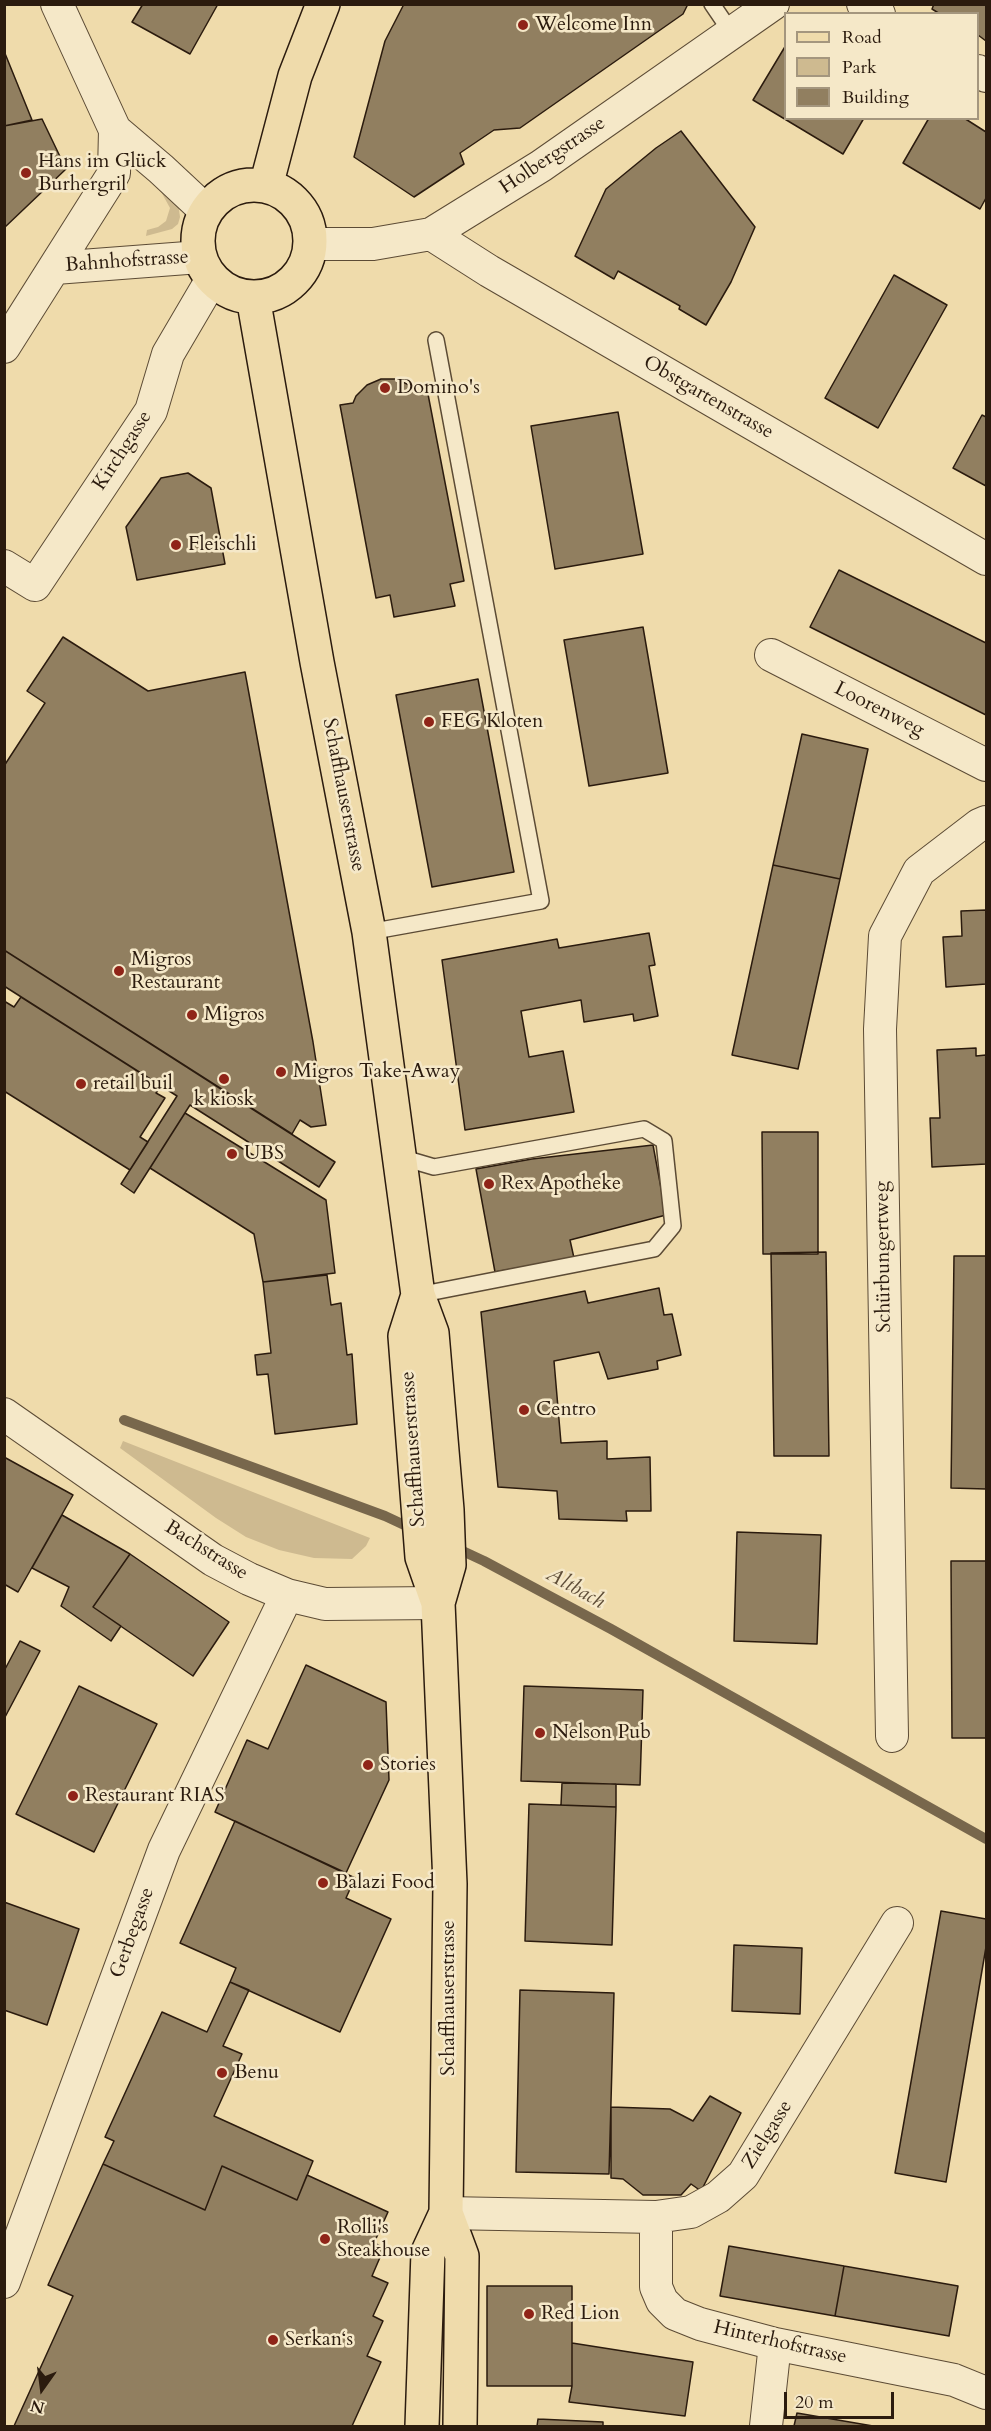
<!DOCTYPE html>
<html>
<head>
<meta charset="utf-8">
<style>
  body { margin:0 }
  #map { position:relative; width:991px; height:2431px; overflow:hidden; background:#efdbab; font-family:Cardo,serif }
  canvas { display:block }
  .frame { position:absolute; inset:0; border:6px solid #2b1b0e; pointer-events:none }
  .legend { position:absolute; left:784px; top:12px; width:195px; height:108px; box-sizing:border-box; background:#f5e8c8; border:2px solid #a4967e; margin:0; padding:8px 10px; list-style:none; font-size:18px; color:#2b1b0e }
  .legend li { display:flex; align-items:center; gap:12px; height:30px }
  .legend b { width:30px; border:2px solid #a4967e }
  .north { position:absolute; left:12px; top:2359px; width:60px; height:60px; -webkit-text-stroke:4px #f5e8c8; paint-order:stroke; rotate:194deg; font-size:16px; font-weight:700; line-height:24px; text-align:center; color:#2b1b0e }
  .north::after { content:''; display:block; margin:auto; width:21px; height:27px; background:#2b1b0e; clip-path:polygon(50% 0,100% 100%,50% 72%,0 100%) }
  .scale { position:absolute; left:784px; top:2392px; width:110px; height:27px; box-sizing:border-box; border:3px solid #2b1b0e; border-top:0; padding-left:8px; font-size:18px; line-height:21px; white-space:nowrap; color:#2b1b0e; -webkit-text-stroke:4px #f5e8c8; paint-order:stroke }
</style>
</head>
<body>
<div id="map">
<canvas width="991" height="2431"></canvas>
<div class="frame"></div>
<ul class="legend">
<li><b style="height:8px;background:#efdbab"></b>Road</li>
<li><b style="height:16px;background:#ceba90"></b>Park</li>
<li><b style="height:16px;background:#917f60"></b>Building</li>
</ul>
<div class="north">N</div>
<div class="scale">20 m</div>
</div>
<script>
const g = document.querySelector('canvas').getContext('2d');
g.lineJoin = 'round';
function fillPath(path, color) { g.fillStyle = color; g.fill(path, 'evenodd'); }
const shape = rows => new Path2D(rows.map(r => 'M' + r).join(''));
function stroke(path, color, width, dash) { g.strokeStyle = color; g.lineWidth = width; g.lineCap = dash ? 'butt' : 'round'; g.setLineDash(dash || []); g.stroke(path); }
function write(font, color, halo, rows, align = 'center') {
  g.font = font + ' Cardo,serif'; g.lineWidth = 5; g.setLineDash([]); g.textBaseline = 'middle'; g.strokeStyle = halo; g.fillStyle = color; for (const [text, x, y, turn = 0] of rows) {
    g.save(); g.translate(x, y); g.rotate((+turn || 0) * Math.PI / 180); g.textAlign = isNaN(turn) ? turn : align; if (halo) g.strokeText(text, 0, 0); g.fillText(text, 0, 0); g.restore();
  }
}
fillPath(shape([
  [159,188,178,203,180,217,178,224,172,229,146,236,147,230,158,227,166,221,170,208],
  [123,1441,370,1538,366,1546,352,1559,314,1558,279,1550,246,1537,216,1518,120,1448]
]), '#ceba90');
stroke(shape([
  [124,1420,385,1516,415,1530],
  [454,1547,484,1561,611,1629,986,1839]
]), '#78674c', 10);
const building = shape([
  [143,4,218,4,190,54,132,22,143,4],
  [404,4,688,4,683,14,520,128,494,130,460,153,464,164,414,197,354,157,385,41,404,4],
  [934,4,986,4,986,41,978,35,978,14,940,14,932,9,934,4],
  [786,45,786,118,864,118,843,154,753,100,786,45],
  [4,51,32,120,4,126,4,51],
  [929,118,964,118,986,132,986,198,980,209,903,163,929,118],
  [42,119,66,169,4,228,4,126,42,119],
  [681,131,755,227,731,282,706,325,679,309,680,306,618,271,614,279,575,256,606,189,656,148,681,131],
  [894,275,947,305,878,428,825,398,894,275],
  [381,379,397,379,411,386,417,391,427,389,464,581,450,584,455,606,394,617,390,595,376,598,340,405,353,403,356,396,367,385,381,379],
  [618,412,643,554,555,569,531,426,618,412],
  [982,415,986,417,986,486,953,468,982,415],
  [188,473,211,488,225,564,137,580,126,527,161,478,188,473],
  [839,570,986,643,986,715,810,627,839,570],
  [643,627,668,773,589,786,564,640,643,627],
  [63,637,148,691,245,672,313,1042,326,1125,311,1127,300,1120,292,1134,4,950,4,766,45,703,27,691,63,637],
  [478,679,514,872,432,887,396,695,478,679],
  [802,734,868,749,840,879,773,865,802,734],
  [773,865,840,879,798,1069,732,1055,773,865],
  [986,910,986,984,946,987,943,937,962,936,961,911,986,910],
  [649,933,655,965,649,966,658,1016,634,1021,633,1014,584,1022,581,1000,521,1011,529,1057,563,1051,574,1112,465,1130,442,960,557,939,559,948,649,933],
  [4,950,335,1162,319,1187,190,1105,134,1193,121,1184,177,1096,4,986,4,950],
  [21,997,161,1086,156,1093,165,1098,140,1137,148,1142,130,1170,4,1091,4,1001,14,1007,21,997],
  [976,1048,976,1056,986,1055,986,1164,932,1167,930,1118,940,1118,937,1050,976,1048],
  [185,1113,326,1200,335,1273,263,1282,254,1234,150,1168,185,1113],
  [762,1132,818,1132,818,1254,763,1254,762,1132],
  [653,1145,666,1215,570,1240,574,1258,495,1272,476,1169,532,1159,653,1145],
  [826,1252,829,1456,774,1456,771,1253,826,1252],
  [954,1256,986,1256,986,1489,951,1488,954,1256],
  [327,1275,331,1305,341,1303,347,1355,352,1354,357,1424,275,1434,268,1374,257,1375,255,1355,271,1353,263,1282,327,1275],
  [659,1288,664,1315,672,1314,681,1355,657,1361,658,1369,608,1379,599,1352,554,1361,561,1443,607,1441,607,1459,650,1457,651,1511,626,1511,627,1521,559,1519,557,1491,498,1487,481,1312,585,1291,588,1303,659,1288],
  [4,1457,73,1495,18,1592,4,1584,4,1457],
  [62,1515,130,1554,93,1607,121,1626,111,1641,61,1606,69,1587,32,1568,62,1515],
  [737,1532,821,1535,817,1644,734,1641,737,1532],
  [130,1554,229,1622,193,1676,93,1607,130,1554],
  [951,1561,986,1561,986,1738,952,1738,951,1561],
  [20,1641,40,1651,4,1719,4,1671,20,1641],
  [306,1665,386,1702,389,1780,346,1873,215,1812,247,1740,268,1749,306,1665],
  [79,1686,157,1724,94,1852,16,1814,79,1686],
  [524,1686,643,1690,640,1785,521,1781,524,1686],
  [562,1783,616,1784,616,1807,561,1805,562,1783],
  [529,1804,616,1807,612,1945,525,1941,529,1804],
  [235,1821,355,1878,346,1898,391,1919,340,2032,230,1982,236,1968,180,1943,235,1821],
  [4,1902,79,1929,47,2025,4,2010,4,1902],
  [941,1911,986,1919,986,1947,946,2182,895,2173,941,1911],
  [734,1945,802,1948,800,2014,732,2011,734,1945],
  [230,1982,249,1990,223,2046,242,2054,214,2116,313,2161,297,2200,222,2166,205,2210,103,2164,114,2141,105,2137,162,2012,207,2032,230,1982],
  [520,1990,614,1993,609,2174,516,2172,520,1990],
  [710,2096,741,2113,701,2191,691,2184,681,2195,643,2195,623,2179,611,2178,611,2107,670,2109,693,2121,710,2096],
  [103,2164,205,2210,222,2166,297,2200,307,2175,388,2212,374,2243,384,2248,372,2276,388,2283,373,2316,383,2321,367,2356,381,2362,352,2426,14,2426,73,2296,48,2285,103,2164],
  [729,2246,844,2266,835,2316,720,2296,729,2246],
  [844,2266,958,2286,949,2336,835,2316,844,2266],
  [487,2286,572,2286,572,2386,487,2386,487,2286],
  [572,2343,693,2362,685,2416,569,2402,572,2386,572,2343],
  [797,2413,873,2426,794,2426,797,2413],
  [538,2419,603,2422,603,2426,537,2426,538,2419]
]);
fillPath(building, '#917f60');
stroke(building, '#2b1b0e', 1.5);
const service = shape([
  [712,4,731,32],
  [369,932,541,901,436,340],
  [400,1157,434,1167,644,1129,664,1141,673,1226,654,1249,418,1295]
]);
const minor = shape([
  [863,4,879,14],
  [978,71,986,76],
  [115,130,161,169,206,211],
  [431,234,489,271,986,559],
  [310,244,373,244,431,234,541,166,773,4],
  [55,268,200,257],
  [4,347,114,173,115,130,57,4],
  [4,566,35,585,151,411,168,354,212,279],
  [771,655,986,765],
  [4,1414,213,1560,249,1579,287,1595,325,1604,438,1603],
  [892,1736,880,1029,885,936,919,871,979,825,986,822],
  [446,2213,656,2217,691,2212,718,2197,743,2175,897,1923],
  [656,2217,656,2287,662,2301,675,2314,700,2324,775,2344,954,2380,986,2393],
  [4,2282,164,1850,287,1595],
  [766,2426,775,2344]
]);
const primary = shape([
  '198 241a56 56 0 1 1 112 0a56 56 0 1 1-112 0Z',
  [266,186,295,76,323,4],
  [253,297,317,662,369,932,418,1295,432,1333,447,1510,449,1565,438,1603],
  [418,1295,405,1336,422,1557,438,1603,450,1884,446,2213,462,2256,460,2426],
  [422,2426,428,2252,446,2213]
]);
stroke(service, '#5c4b35', 18);
stroke(minor, '#5c4b35', 34);
stroke(primary, '#2b1b0e', 36);
stroke(service, '#f5e8c8', 15);
stroke(minor, '#f5e8c8', 32);
stroke(primary, '#efdbab', 33);
for (const [x, y, r, color] of [
  [523,25,6,"#8f2418"],
  [26,173,6,"#8f2418"],
  [385,388,6,"#8f2418"],
  [176,545,6,"#8f2418"],
  [429,722,6,"#8f2418"],
  [119,971,6,"#8f2418"],
  [192,1015,6,"#8f2418"],
  [281,1072,6,"#8f2418"],
  [224,1079,6,"#8f2418"],
  [81,1084,6,"#8f2418"],
  [232,1154,6,"#8f2418"],
  [489,1184,6,"#8f2418"],
  [524,1410,6,"#8f2418"],
  [540,1733,6,"#8f2418"],
  [368,1765,6,"#8f2418"],
  [73,1796,6,"#8f2418"],
  [323,1883,6,"#8f2418"],
  [222,2073,6,"#8f2418"],
  [325,2239,6,"#8f2418"],
  [529,2314,6,"#8f2418"],
  [273,2340,6,"#8f2418"]
]) { const dot = new Path2D(); dot.arc(x, y, r, 0, 2 * Math.PI); g.fillStyle = color; g.fill(dot); stroke(dot, '#f5e8c8', 2); }
write('20px', '#2b1b0e', '#f5e8c8', [
  ["Welcome Inn",535,25],
  ["Hans im Glück",38,162],
  ["Burhergril",38,185],
  ["Domino's",397,388],
  ["Fleischli",188,545],
  ["FEG Kloten",441,722],
  ["Migros",131,960],
  ["Restaurant",131,983],
  ["Migros",204,1015],
  ["Migros Take-Away",293,1072],
  ["retail buil",93,1084],
  ["k kiosk",224,1100,"center"],
  ["UBS",244,1154],
  ["Rex Apotheke",501,1184],
  ["Centro",536,1410],
  ["Nelson Pub",552,1733],
  ["Stories",380,1765],
  ["Restaurant RIAS",85,1796],
  ["Balazi Food",335,1883],
  ["Benu",234,2073],
  ["Rolli's",337,2228],
  ["Steakhouse",337,2251],
  ["Red Lion",541,2314],
  ["Serkan‘s",285,2340]
], 'left');
write('20px', '#2b1b0e', '#f5e8c8', [
  ["Holbergstrasse",553,156,-34],
  ["Bahnhofstrasse",127,262,-4],
  ["Obstgartenstrasse",708,398,30],
  ["Kirchgasse",123,451,-57],
  ["Loorenweg",879,710,27],
  ["Schaffhauserstrasse",343,795,79],
  ["Schürbungertweg",884,1257,-91],
  ["Schaffhauserstrasse",414,1449,-94],
  ["Bachstrasse",206,1551,32],
  ["Gerbegasse",133,1933,-70],
  ["Schaffhauserstrasse",449,1998,-90],
  ["Zielgasse",768,2135,-58],
  ["Hinterhofstrasse",780,2343,13]
]);
write('italic 21px', '#5f4e38', '#f5e8c8', [
  ["Altbach",575,1589,29]
]);
</script>
</body>
</html>
